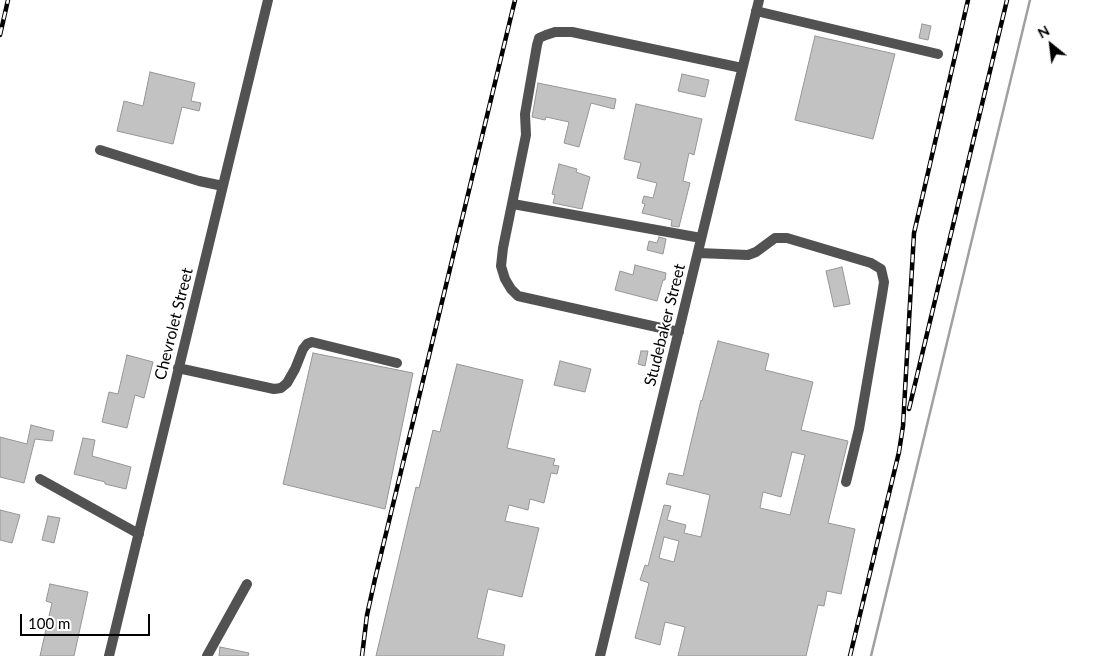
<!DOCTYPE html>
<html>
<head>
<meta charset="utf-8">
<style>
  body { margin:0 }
  #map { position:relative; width:1096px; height:656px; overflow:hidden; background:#fff; font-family:Lato,sans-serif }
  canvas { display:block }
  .north { position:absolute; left:1026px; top:20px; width:50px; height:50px; -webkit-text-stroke:4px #fff; paint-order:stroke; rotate:331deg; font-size:14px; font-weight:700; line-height:20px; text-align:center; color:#000 }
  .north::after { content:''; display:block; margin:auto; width:18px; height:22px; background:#000; clip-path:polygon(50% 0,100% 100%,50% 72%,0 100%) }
  .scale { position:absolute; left:20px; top:614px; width:130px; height:22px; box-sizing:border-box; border:2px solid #000; border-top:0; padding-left:6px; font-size:15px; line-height:18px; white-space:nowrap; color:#000; -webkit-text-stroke:4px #fff; paint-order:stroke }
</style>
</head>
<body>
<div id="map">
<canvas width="1096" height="656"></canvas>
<div class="north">N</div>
<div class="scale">100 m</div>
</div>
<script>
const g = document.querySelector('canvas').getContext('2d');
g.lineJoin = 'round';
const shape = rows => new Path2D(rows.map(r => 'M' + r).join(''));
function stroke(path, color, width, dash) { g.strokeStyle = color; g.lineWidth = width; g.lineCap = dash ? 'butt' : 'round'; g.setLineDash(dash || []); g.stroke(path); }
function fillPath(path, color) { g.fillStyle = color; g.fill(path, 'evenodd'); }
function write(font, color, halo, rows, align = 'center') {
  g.font = font + ' Lato,sans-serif'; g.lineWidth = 4; g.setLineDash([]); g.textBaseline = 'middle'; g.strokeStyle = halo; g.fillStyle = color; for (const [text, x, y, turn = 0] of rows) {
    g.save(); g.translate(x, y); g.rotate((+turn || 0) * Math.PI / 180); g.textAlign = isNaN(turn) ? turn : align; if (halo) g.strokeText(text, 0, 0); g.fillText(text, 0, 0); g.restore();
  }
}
stroke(shape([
  [871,656,1030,0]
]), '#a0a0a0', 2.5);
const building = shape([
  [922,24,931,26,928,40,919,38,922,24],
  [815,36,895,54,873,139,795,120,815,36],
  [150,72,195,83,191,101,201,103,199,111,182,107,173,144,117,131,124,101,143,106,150,72],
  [682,74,709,80,705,97,678,91,682,74],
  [538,83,616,99,614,109,591,103,579,147,564,143,569,122,546,117,545,120,532,117,538,83],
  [636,104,702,119,694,155,689,153,683,181,690,183,679,227,671,226,672,220,642,213,645,204,642,203,644,196,653,198,657,183,637,178,641,163,624,159,636,104],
  [559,164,577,169,576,172,590,177,582,209,553,203,555,195,552,194,559,164],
  [659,237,666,239,663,254,647,250,649,241,657,243,659,237],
  [635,265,666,273,665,280,663,280,657,301,615,290,620,271,633,275,635,265],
  [842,267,850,304,834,307,826,271,842,267],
  [718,341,769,354,765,370,813,382,801,430,848,441,828,523,855,529,841,594,827,591,824,606,818,605,806,656,678,656,685,627,665,622,660,645,635,638,649,583,640,580,645,565,648,566,664,505,671,506,667,520,686,525,684,533,701,537,710,495,666,484,669,473,683,476,701,400,702,401,718,341],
  [792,452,805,455,790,515,760,508,763,492,781,497,792,452],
  [664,537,679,541,674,562,659,558,664,537],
  [641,351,648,351,645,366,638,364,641,351],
  [313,353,413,373,385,509,283,484,313,353],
  [127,355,153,362,144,398,135,395,127,428,102,422,109,392,118,394,127,355],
  [560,361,591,369,585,392,554,385,560,361],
  [457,364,523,380,507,448,555,459,553,465,559,466,557,474,551,473,544,503,530,499,528,510,509,505,505,521,539,528,522,597,488,589,477,638,505,645,503,656,376,656,416,487,419,488,433,430,440,432,457,364],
  [31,425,54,431,52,441,35,439,24,483,0,477,0,437,27,444,31,425],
  [83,438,95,440,92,456,131,467,126,489,105,484,105,482,74,474,83,438],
  [0,510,20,515,12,543,0,540,0,510],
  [48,516,60,518,54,543,42,540,48,516],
  [50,584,88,592,74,656,40,656,52,603,46,601,50,584],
  [220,647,249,653,248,656,219,656,220,647]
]);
fillPath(building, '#c2c2c2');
stroke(building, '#969696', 1);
stroke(shape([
  [756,11,938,54],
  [100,150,199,181,223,186],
  [513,204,701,238],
  [698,253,748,255,756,252,775,238,787,238,871,263,881,269,884,282,882,295,859,429,846,482],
  [679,332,518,296,511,289,505,279,501,266,503,248,526,135,525,114,537,45,539,38,546,35,555,32,572,32,742,68],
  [178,368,274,389,281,388,287,383,295,369,303,349,307,344,312,342,397,363],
  [40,479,139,534],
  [109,656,268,0],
  [207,656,247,584],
  [600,656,759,0]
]), '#525252', 10);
const rail = shape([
  [0,35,8,0],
  [909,409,1007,0],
  [362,656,367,615,375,579,515,0],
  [850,656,899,452,903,426,914,233,968,0]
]);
stroke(rail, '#000', 4.5);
stroke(rail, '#fff', 2.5, [8]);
write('16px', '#000', '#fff', [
  ["Chevrolet Street",174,324,-76],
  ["Studebaker Street",665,325,-76]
]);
</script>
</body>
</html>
